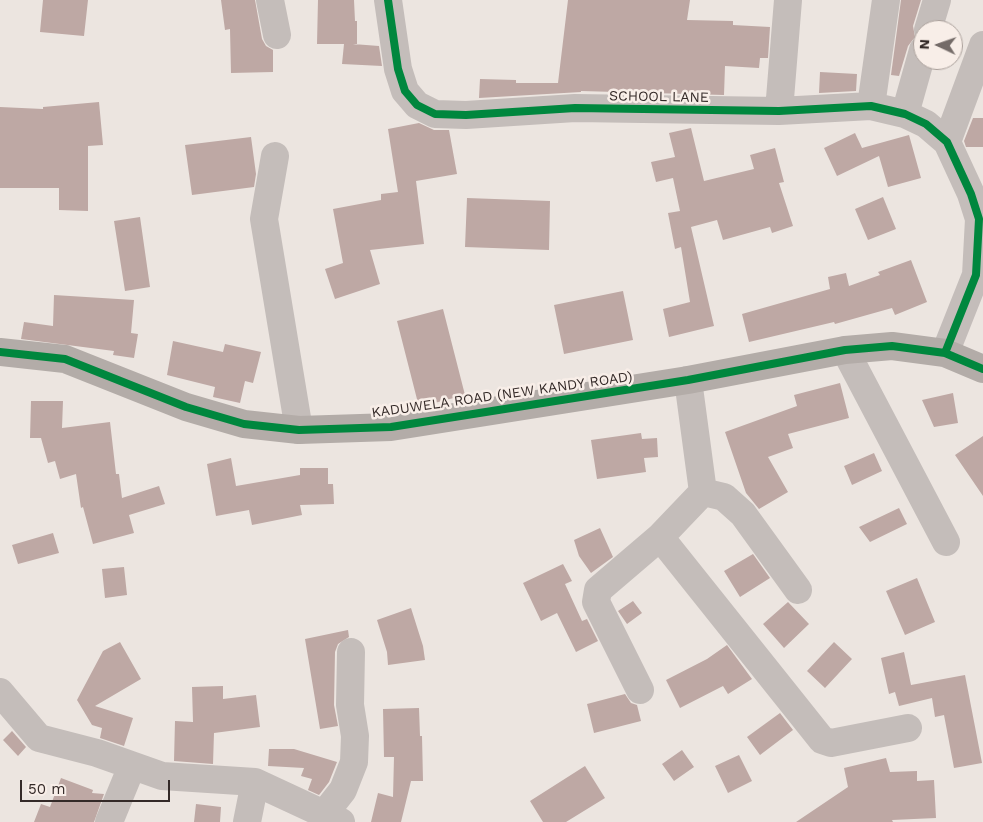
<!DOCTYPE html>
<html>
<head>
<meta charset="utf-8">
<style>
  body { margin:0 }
  #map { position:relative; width:983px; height:822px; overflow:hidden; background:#ece5e0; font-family:"Work Sans",sans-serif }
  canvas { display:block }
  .north { position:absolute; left:913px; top:20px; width:50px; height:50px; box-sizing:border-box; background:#f8eee8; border:1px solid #aaa09b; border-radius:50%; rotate:273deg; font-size:14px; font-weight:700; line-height:20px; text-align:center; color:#342a28 }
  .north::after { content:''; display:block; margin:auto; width:18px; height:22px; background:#746b68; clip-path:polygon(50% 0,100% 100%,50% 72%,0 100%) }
  .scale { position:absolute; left:20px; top:780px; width:150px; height:22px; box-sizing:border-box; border:2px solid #342a28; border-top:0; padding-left:6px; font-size:15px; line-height:18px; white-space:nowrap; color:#342a28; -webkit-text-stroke:4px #f8eee8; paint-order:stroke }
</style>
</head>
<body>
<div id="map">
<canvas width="983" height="822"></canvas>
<div class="north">N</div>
<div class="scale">50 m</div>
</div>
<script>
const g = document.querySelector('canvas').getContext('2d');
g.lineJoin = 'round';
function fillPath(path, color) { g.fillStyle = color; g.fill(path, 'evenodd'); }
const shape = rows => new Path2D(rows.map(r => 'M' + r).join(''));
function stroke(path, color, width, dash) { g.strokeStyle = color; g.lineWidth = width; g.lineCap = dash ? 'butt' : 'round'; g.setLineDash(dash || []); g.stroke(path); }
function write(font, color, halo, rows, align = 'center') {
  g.font = font + ' "Work Sans",sans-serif'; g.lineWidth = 5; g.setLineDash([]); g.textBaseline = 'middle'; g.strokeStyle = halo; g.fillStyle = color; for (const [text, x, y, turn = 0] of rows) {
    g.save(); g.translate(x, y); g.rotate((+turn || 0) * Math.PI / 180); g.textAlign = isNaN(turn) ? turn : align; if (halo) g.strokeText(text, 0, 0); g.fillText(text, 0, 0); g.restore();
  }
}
fillPath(shape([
  [43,0,88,0,84,36,40,32],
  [221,0,255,0,262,39,266,46,273,50,273,72,231,73,230,29,225,30],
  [318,0,354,0,355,21,357,21,357,45,353,44,379,46,382,66,342,64,344,44,317,44],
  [568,0,690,0,687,20,733,21,733,25,770,27,768,58,760,58,759,68,725,66,724,95,581,91,581,92,479,98,480,79,516,80,516,83,558,83],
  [901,0,921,0,913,26,915,37,908,46,899,76,891,75],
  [820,72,857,74,856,91,819,93],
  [99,102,103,145,88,146,88,211,59,210,59,188,0,188,0,107,43,109,43,107],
  [973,118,983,118,983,147,966,147,964,141],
  [419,123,434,130,449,130,457,174,416,181,424,244,370,250,380,284,335,299,325,269,343,263,333,209,381,200,381,194,398,192,388,129],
  [691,128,704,181,754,169,750,155,775,148,784,182,779,183,793,226,772,233,770,227,723,240,717,220,691,227,714,326,669,337,663,309,690,302,681,247,675,249,668,213,680,211,673,178,656,182,651,162,675,157,669,133],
  [855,133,862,148,909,135,921,178,888,187,879,156,837,176,824,148],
  [251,137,256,174,254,187,192,195,185,145],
  [883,197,896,229,868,240,855,209],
  [467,198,550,201,549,250,465,247],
  [140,217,150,287,125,291,114,221],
  [911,260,927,302,895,315,892,308,835,324,834,322,749,342,742,314,830,289,828,277,846,273,849,286,880,275,878,272],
  [623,291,633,340,564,354,554,305],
  [54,295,134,300,131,333,138,334,134,358,113,355,114,351,21,339,24,322,53,326],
  [443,309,465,395,419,407,397,321],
  [173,341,223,352,225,344,261,352,253,383,245,381,240,403,213,397,215,387,167,375],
  [840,383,849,418,788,434,793,448,768,457,788,492,759,509,746,493,725,432,797,406,794,395],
  [953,393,958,423,934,427,922,400],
  [31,401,63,401,62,428,110,422,116,474,119,474,122,498,159,486,165,504,129,515,134,533,93,544,83,507,81,508,76,474,60,479,55,461,48,463,41,438,30,438],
  [641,433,642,439,657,438,658,457,644,458,646,472,597,479,591,440],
  [983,436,983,496,955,455],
  [874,453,882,471,852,485,844,466],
  [231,458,236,486,300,475,300,468,328,468,328,484,333,484,334,504,300,505,302,515,252,525,249,510,216,516,207,464],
  [899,508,907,524,870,542,859,527],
  [600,528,613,557,591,573,579,556,574,540],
  [53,533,59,553,18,564,12,545],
  [753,554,770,578,740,597,724,571],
  [563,564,572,581,565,584,582,621,587,619,598,641,576,652,557,613,541,621,523,583],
  [124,567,127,595,105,598,102,569],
  [917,578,935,622,905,635,886,591],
  [633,601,642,613,627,624,618,611],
  [788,602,809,624,784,648,763,624],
  [411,608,423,646,425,660,388,665,387,652,377,620],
  [348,630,349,637,338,644,335,652,334,705,338,726,320,729,305,639],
  [120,642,141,679,95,706,133,718,124,746,100,738,102,728,92,725,77,700,103,651],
  [834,642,852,659,825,688,807,671],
  [727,645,752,679,728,694,723,686,680,708,666,680,707,659],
  [904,652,911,685,965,675,982,763,954,768,944,715,935,717,932,698,899,706,895,692,889,694,881,658],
  [223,686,223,699,256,695,260,727,214,733,213,764,174,761,175,721,193,722,192,687],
  [625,694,631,703,637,705,641,721,594,733,587,704],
  [419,708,420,736,422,736,423,781,411,781,401,822,371,822,378,793,393,797,394,757,384,757,383,709],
  [780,713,793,730,760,755,747,737],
  [12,731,26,747,18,756,3,740],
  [269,749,294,749,337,762,329,782,319,795,308,790,312,779,301,776,304,768,268,766],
  [682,750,694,767,674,781,662,764],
  [739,755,752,781,728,793,715,766],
  [886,758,890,772,917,771,917,781,934,780,936,818,892,820,893,822,796,822,848,787,844,768],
  [585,766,605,798,566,822,543,822,530,801],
  [61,778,93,790,92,793,104,794,94,822,34,822,41,804,50,807],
  [196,804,221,807,220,822,194,822]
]), '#bea8a4');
stroke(shape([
  [270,0,277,35],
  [388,0,398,69,405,91,417,105,435,114,466,115,575,108,779,111,871,106,905,114,926,124,947,142,971,194,979,219,976,275,945,353],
  [928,30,937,0],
  [871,106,886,0],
  [779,111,788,0],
  [905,114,923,50],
  [947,142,983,45],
  [275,156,264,219,299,430],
  [845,350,946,542],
  [703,492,724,497,743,514,798,590],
  [660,537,822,740,831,743,908,728],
  [640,690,596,602,598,590,660,537,703,492,688,380],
  [0,692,39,738,97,753,162,776,255,782,341,822],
  [109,822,132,766],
  [247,822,255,782],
  [325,822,325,813,343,790,354,762,355,736,350,705,351,652]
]), '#c4bdba', 28);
stroke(shape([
  [0,352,65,359,186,407,244,424,299,430,391,427,688,380,845,350,892,346,945,353,983,369]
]), '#b3aca8', 28);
stroke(shape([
  [388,0,398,69,405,91,417,105,435,114,466,115,575,108,779,111,871,106,905,114,926,124,947,142,971,194,979,219,976,275,945,353],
  [0,352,65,359,186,407,244,424,299,430,391,427,688,380,845,350,892,346,945,353,983,369]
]), '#00873e', 8);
write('14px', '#342a28', '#f8eee8', [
  ["SCHOOL LANE",659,97,1],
  ["KADUWELA ROAD (NEW KANDY ROAD)",502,395,-8]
]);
</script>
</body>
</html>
